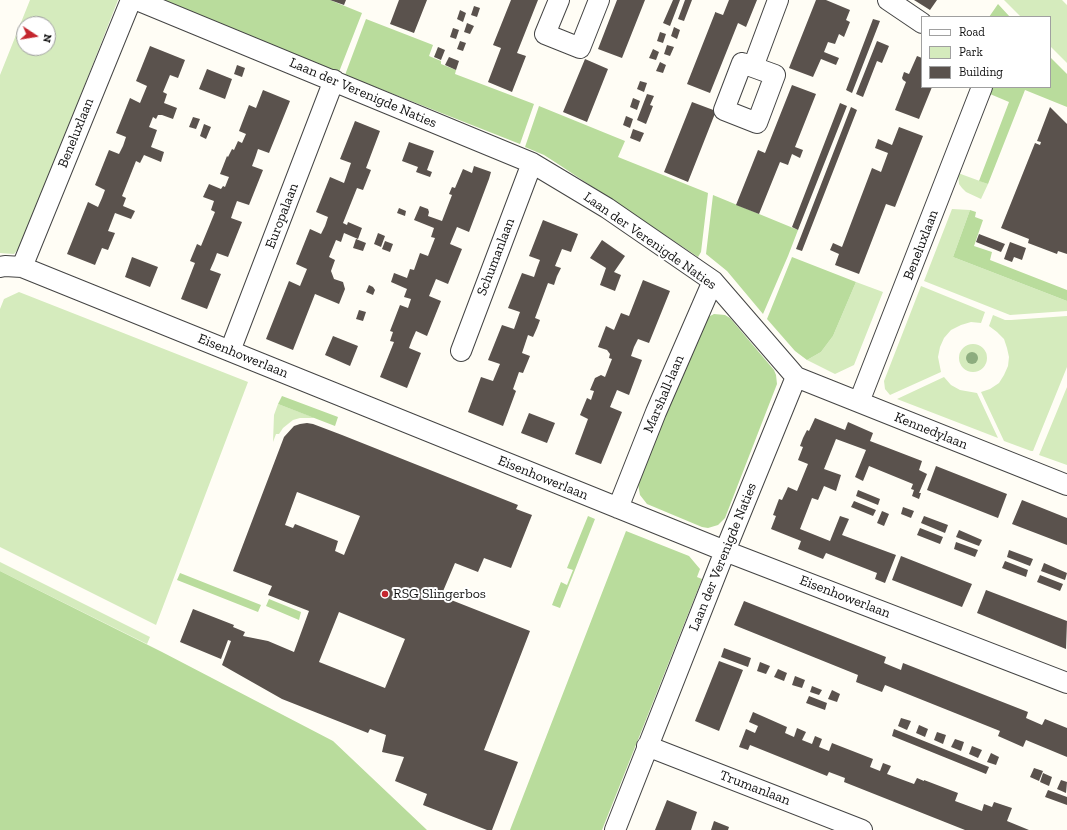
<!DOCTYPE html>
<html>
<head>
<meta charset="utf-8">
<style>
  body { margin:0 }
  #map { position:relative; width:1067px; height:830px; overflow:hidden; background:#fffdf5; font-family:"Zilla Slab",serif }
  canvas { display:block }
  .legend { position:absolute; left:921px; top:16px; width:130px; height:72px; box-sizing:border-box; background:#fff; border:1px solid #a0a0a0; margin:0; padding:5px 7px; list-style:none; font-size:12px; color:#111 }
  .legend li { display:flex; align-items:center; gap:8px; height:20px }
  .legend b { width:20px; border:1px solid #a0a0a0 }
  .north { position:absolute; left:16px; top:16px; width:40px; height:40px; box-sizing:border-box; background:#fff; border:1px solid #a0a0a0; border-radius:50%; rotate:102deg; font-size:11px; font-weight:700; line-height:16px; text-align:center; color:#111 }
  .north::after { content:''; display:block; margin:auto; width:14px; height:18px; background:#c4262e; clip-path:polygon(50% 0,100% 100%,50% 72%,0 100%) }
</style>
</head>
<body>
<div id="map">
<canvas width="1067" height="830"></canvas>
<ul class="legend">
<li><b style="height:5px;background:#fff"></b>Road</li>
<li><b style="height:11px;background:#d5ebbd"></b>Park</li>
<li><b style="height:11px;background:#5a524d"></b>Building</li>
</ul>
<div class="north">N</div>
</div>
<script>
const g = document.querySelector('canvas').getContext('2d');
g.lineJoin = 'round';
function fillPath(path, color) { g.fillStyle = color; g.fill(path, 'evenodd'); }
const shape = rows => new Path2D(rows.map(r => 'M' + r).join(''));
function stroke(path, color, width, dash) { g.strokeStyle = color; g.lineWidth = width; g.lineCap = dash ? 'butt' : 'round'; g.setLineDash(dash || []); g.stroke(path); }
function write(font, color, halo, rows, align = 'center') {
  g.font = font + ' "Zilla Slab",serif'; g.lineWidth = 4; g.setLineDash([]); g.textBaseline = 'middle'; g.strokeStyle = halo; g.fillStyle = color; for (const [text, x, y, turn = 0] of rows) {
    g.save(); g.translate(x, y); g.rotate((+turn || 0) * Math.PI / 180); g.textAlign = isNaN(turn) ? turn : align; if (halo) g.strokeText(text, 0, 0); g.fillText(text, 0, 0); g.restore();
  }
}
fillPath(shape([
  [30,0,118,0,22,245,14,254,0,253,0,75],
  [24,24,48,24,48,48,24,48],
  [1004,0,1062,0,1067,5,1067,63,1050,46,1050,17,1021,17],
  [958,173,988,184,981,199,966,192,962,188,959,184],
  [952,209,970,210,953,257,1067,301,1067,311,1010,315,924,281],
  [856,282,883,292,854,365,835,374,807,360,821,352,833,336],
  [921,286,985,312,981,323,971,322,961,325,951,330,944,338,940,347,938,357,941,372,890,395,885,389,884,381],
  [19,292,248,382,156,625,0,547,0,309,4,299],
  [993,315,1005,320,1011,320,1067,316,1067,367,1033,451,1031,451,1004,441,981,392,990,389,999,383,1004,375,1008,366,1009,357,1007,348,1004,339,997,332,989,326],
  '959 358a14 14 0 1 1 28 0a14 14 0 1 1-28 0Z',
  [944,377,951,385,960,390,977,393,998,438,897,399],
  [1067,387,1067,465,1039,455],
  [278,404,315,418,300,418,293,420,283,428,279,434,276,434,273,442,274,415],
  [0,562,150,637,147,644,0,571]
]), '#d5ebbd');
fillPath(shape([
  [161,0,330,0,362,13,339,72,160,2],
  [998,4,1010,17,989,17],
  [366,19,433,45,429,56,441,61,441,64,456,70,455,74,534,104,520,144,345,75],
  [1050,57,1067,74,1067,107,1025,90,988,184,979,181,1009,102,990,94,992,87,1050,87],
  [539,106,625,141,618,157,708,193,701,252,698,257,558,164,544,155,525,147],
  [713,195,798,230,788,256,763,314,727,271,706,254],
  [970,210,976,212,975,217,983,220,974,246,992,252,990,260,1067,290,1067,301,953,257],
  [792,257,856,282,833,336,821,352,807,360,795,351,767,319],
  [714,314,725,315,730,318,774,370,776,375,777,384,725,518,718,525,708,528,702,527,647,504,640,495,638,484,640,475,704,319],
  [282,396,338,417,335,426,278,404],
  [588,516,595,519,560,608,552,605,561,582,567,585,573,570,567,568],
  [626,531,689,556,700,569,697,577,702,579,602,830,510,830],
  [0,571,162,652,333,741,427,830,0,830],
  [180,573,261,605,258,612,177,580],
  [269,599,301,612,299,620,266,606]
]), '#b9dc9c');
fillPath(shape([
  [330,0,346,0,344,5],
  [399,0,427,0,414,33,390,24],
  [511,0,538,0,517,53,526,56,512,92,488,82,501,48,493,45],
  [617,0,645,0,622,58,598,49],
  [673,0,680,0,670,26,663,23],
  [685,0,692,0,684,21,678,19],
  [729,0,757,0,746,27,738,23,710,93,687,84,715,13,715,12,723,15],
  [816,0,826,0,850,10,846,20,850,22,844,37,839,34,835,44,828,42,824,52,839,58,836,65,821,59,813,77,789,68],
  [914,0,937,0,930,10],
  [474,6,480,8,477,17,471,15],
  [460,10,466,13,463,22,457,19],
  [873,19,880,21,852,93,846,90],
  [467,23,474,26,470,34,464,32],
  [674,27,680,30,677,39,671,36],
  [453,28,459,30,456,39,450,37],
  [660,32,666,34,663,43,657,41],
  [460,41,466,43,463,51,457,49],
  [877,41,889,46,882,63,877,61,863,97,856,94],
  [667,45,674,47,670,56,664,54],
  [150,46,185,60,178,78,170,75,163,92,167,94,164,103,177,108,173,119,162,115,158,115,156,119,153,117,149,127,157,130,151,147,164,152,161,162,144,155,140,163,136,161,122,196,126,198,123,206,135,211,131,219,115,213,108,231,115,233,108,250,102,248,95,265,67,254,88,202,98,207,102,198,105,190,95,185,109,150,119,154,123,146,126,137,116,133,130,98,140,103,147,86,136,81],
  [438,47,445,50,441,60,434,57],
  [653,49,659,52,656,60,649,58],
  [917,56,922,58,922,87,932,87,919,119,895,110,906,82,903,80,902,78,904,72,909,74],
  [449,57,459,61,456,70,445,65],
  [585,59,608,69,587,122,563,112],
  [660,62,666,65,663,73,656,71],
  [237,65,245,68,242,77,234,74],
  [207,69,232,79,225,99,199,89],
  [640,81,647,83,644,92,637,89],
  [792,85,816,94,795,147,803,150,800,158,792,154,788,165,780,162,759,214,736,205,758,150,765,153],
  [263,90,290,101,269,153,258,149,255,158,252,166,263,170,249,205,237,201,234,209,231,218,242,222,228,257,217,253,214,261,210,270,221,274,207,309,181,299,195,263,190,261,197,244,201,246,215,212,211,210,214,201,203,197,209,184,221,189,223,186,225,187,229,177,220,174,227,156,228,157,232,149,234,150,238,141,242,143,246,134,239,131,242,123,249,105,256,108],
  [647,94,654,96,650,105,653,106,646,124,637,120],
  [633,98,640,101,637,110,630,107],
  [692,102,716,111,688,182,664,172],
  [840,103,847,106,798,230,792,227],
  [851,107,857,110,802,251,796,249],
  [1050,107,1067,124,1067,254,1058,251,1057,254,1028,243,1029,239,1001,228,1035,143,1040,145,1041,142,1037,141],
  [626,116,633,119,630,128,623,125],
  [193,117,200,119,196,129,189,127],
  [355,121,380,131,366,168,371,170,363,190,357,188,343,223,347,225,348,222,362,228,358,239,344,233,341,242,336,240,329,257,335,260,331,271,334,279,343,282,345,289,339,304,315,294,293,350,266,339,289,281,300,286,307,269,296,264,310,229,321,234,325,226,328,217,316,212,330,177,344,183,351,163,340,159],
  [204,124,211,127,206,139,200,136],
  [899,127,923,136,895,207,886,204,859,274,835,265,839,254,830,250,833,243,842,247,872,168,881,172,888,153,875,148,878,139,892,145],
  [633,129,644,133,640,142,630,138],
  [409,142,434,151,427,170,432,172,430,177,416,172,418,167,402,161],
  [474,166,491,172,489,179,469,232,457,227,450,244,462,249,448,284,436,279,429,296,441,301,427,336,416,331,412,340,409,348,421,353,407,388,380,377,394,342,390,341,393,332,390,331,400,305,408,308,411,299,404,297,407,289,391,282,394,273,407,278,410,269,414,270,420,253,428,256,435,238,431,237,434,228,414,220,420,206,428,209,429,212,428,216,442,221,452,195,449,194,452,187,455,188,463,169,472,173],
  [399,208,406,211,405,216,397,213],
  [543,220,578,234,571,252,562,249,555,266,561,268,557,276,554,285,548,283,535,318,540,320,537,328,533,337,528,335,522,353,530,356,523,373,519,372,513,389,516,391,503,426,468,412,481,377,493,381,500,364,488,360,502,325,514,329,520,312,508,308,522,273,534,277,537,268,540,260,529,256],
  [378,233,385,236,381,247,374,244],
  [979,234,1005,244,1001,252,976,242],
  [356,239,366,243,363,251,353,248],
  [602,240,625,256,614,272,621,275,615,291,600,285,606,268,590,258],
  [385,241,393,244,390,252,382,249],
  [1010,242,1026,248,1022,260,1014,257,1012,262,1004,259],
  [132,257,158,267,150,287,125,277],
  [643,280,670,291,649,343,638,339,634,347,631,356,642,360,629,395,617,390,610,407,622,412,601,464,575,454,588,419,580,415,587,398,591,400,594,391,590,390,595,378,601,375,605,377,612,359,609,358,610,354,607,350,598,347,606,326,614,330,621,313,629,316],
  [369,285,373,287,375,290,373,295,366,292],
  [359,310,366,312,363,321,356,319],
  [333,336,358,346,350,366,325,355],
  [529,413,555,423,547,443,521,433],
  [815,418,845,430,848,422,873,433,870,441,922,461,919,470,927,474,919,493,921,493,919,499,912,496,914,490,911,489,913,484,869,466,863,481,855,477,866,450,836,439,824,469,841,475,836,491,824,486,818,500,812,498,800,529,830,541,840,516,849,519,842,535,896,555,885,583,875,579,877,573,826,553,823,559,798,549,801,541,771,529,776,516,773,515,779,499,782,500,788,487,797,491,808,464,798,460,803,447,800,446,803,438,807,430,809,431],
  [307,423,313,424,342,435,518,505,516,509,532,515,511,568,484,558,478,572,455,563,441,596,530,631,484,750,518,762,492,830,487,830,423,805,427,794,395,781,404,757,382,752,386,735,370,729,368,733,282,699,222,665,231,641,228,640,221,659,180,642,193,609,234,625,233,627,245,632,243,636,268,641,294,652,309,611,268,595,272,586,233,571,284,437,294,426,300,424],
  [297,492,360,516,344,555,335,551,338,541,295,524,293,528,285,525],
  [339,612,405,639,385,688,319,662],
  [936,466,1007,494,998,518,927,490],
  [858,490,880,499,878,505,856,496],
  [1022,500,1067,518,1067,545,1012,524],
  [854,501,876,510,873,516,851,507],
  [903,507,914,511,911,518,901,514],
  [882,511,889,514,884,526,877,523],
  [924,516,948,525,945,533,921,523],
  [920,528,943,537,940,544,917,535],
  [959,530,982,540,979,546,956,537],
  [956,542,978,550,975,557,954,549],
  [1009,550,1033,559,1030,566,1007,557],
  [901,556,972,584,962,607,892,580],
  [1005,561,1028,570,1026,577,1002,568],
  [1044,563,1067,573,1065,580,1041,571],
  [1040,575,1063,584,1060,591,1037,582],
  [986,590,1067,621,1066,649,977,613],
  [744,601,886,657,884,663,901,670,903,663,1028,712,1026,718,1042,725,1045,719,1067,728,1067,757,1026,740,1023,747,998,736,1000,731,885,685,882,692,856,682,858,675,734,625],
  [724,648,751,658,748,667,721,657],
  [719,661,743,670,719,731,695,721],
  [760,662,770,666,766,674,757,671],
  [778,669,787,673,784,681,774,677],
  [795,676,805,680,802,688,792,685],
  [812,686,822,690,819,695,810,692],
  [832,690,840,694,837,702,828,699],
  [809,696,827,703,825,710,806,703],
  [753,712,787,727,785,733,794,737,797,728,806,732,802,740,812,744,815,736,822,739,819,747,829,751,832,743,873,759,870,767,880,771,883,763,891,766,887,774,914,784,917,778,924,781,924,780,958,793,955,801,982,811,984,804,992,807,994,802,1012,808,1007,821,1029,830,965,830,844,782,845,778,829,772,827,776,750,745,748,750,739,747,746,729,755,733,758,726,749,722],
  [901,718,911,721,907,730,898,726],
  [919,725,928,729,925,737,916,733],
  [894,729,989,767,986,774,892,736],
  [937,732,946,735,943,744,934,740],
  [955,739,964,742,961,751,951,747],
  [972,746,982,750,978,758,969,754],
  [991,753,999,757,996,765,987,762],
  [1034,768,1043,771,1039,781,1030,777],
  [1043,773,1052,777,1049,786,1040,782],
  [1061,780,1067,782,1066,793,1057,789],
  [1048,790,1067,797,1067,805,1045,797],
  [667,800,697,812,691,830,655,830],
  [714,821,729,827,728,830,711,830]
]), '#5a524d');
const minor = shape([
  [137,0,532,163,607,208,713,281,796,377,725,551,615,830],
  [559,0,545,34,580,48,599,0],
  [888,0,922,23],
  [742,63,775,75,757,123,724,110,742,63],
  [753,67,778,0],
  [0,267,5,266,22,267,725,551,1067,683],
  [22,267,131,0],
  [230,351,334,80],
  [461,351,532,163],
  [796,377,1067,485],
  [859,402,982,87],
  [618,508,656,412,713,281],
  [647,746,862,830]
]);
stroke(minor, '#444', 22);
stroke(minor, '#fff', 20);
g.fillStyle = '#8dad7f';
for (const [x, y] of [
  [972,358]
]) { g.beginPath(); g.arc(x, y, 6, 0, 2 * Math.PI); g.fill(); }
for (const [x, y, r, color] of [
  [385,594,4,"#c4262e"]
]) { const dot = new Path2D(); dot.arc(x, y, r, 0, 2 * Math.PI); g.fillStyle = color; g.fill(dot); stroke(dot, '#fff', 1.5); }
write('14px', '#111', '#fff', [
  ["Laan der Verenigde Naties",363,93,23],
  ["Beneluxlaan",76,133,-68],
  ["Europalaan",282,216,-69],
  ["Laan der Verenigde Naties",650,241,35],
  ["Beneluxlaan",921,245,-69],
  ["Schumanlaan",496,257,-69],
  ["Eisenhowerlaan",243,356,22],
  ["Marshall-laan",664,394,-67],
  ["Kennedylaan",931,431,22],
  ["Eisenhowerlaan",543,478,22],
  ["Laan der Verenigde Naties",723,557,-68],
  ["Eisenhowerlaan",845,597,21],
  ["Trumanlaan",755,788,21]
]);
write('14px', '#111', '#fff', [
  ["RSG Slingerbos",393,594]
], 'left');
</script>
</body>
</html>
